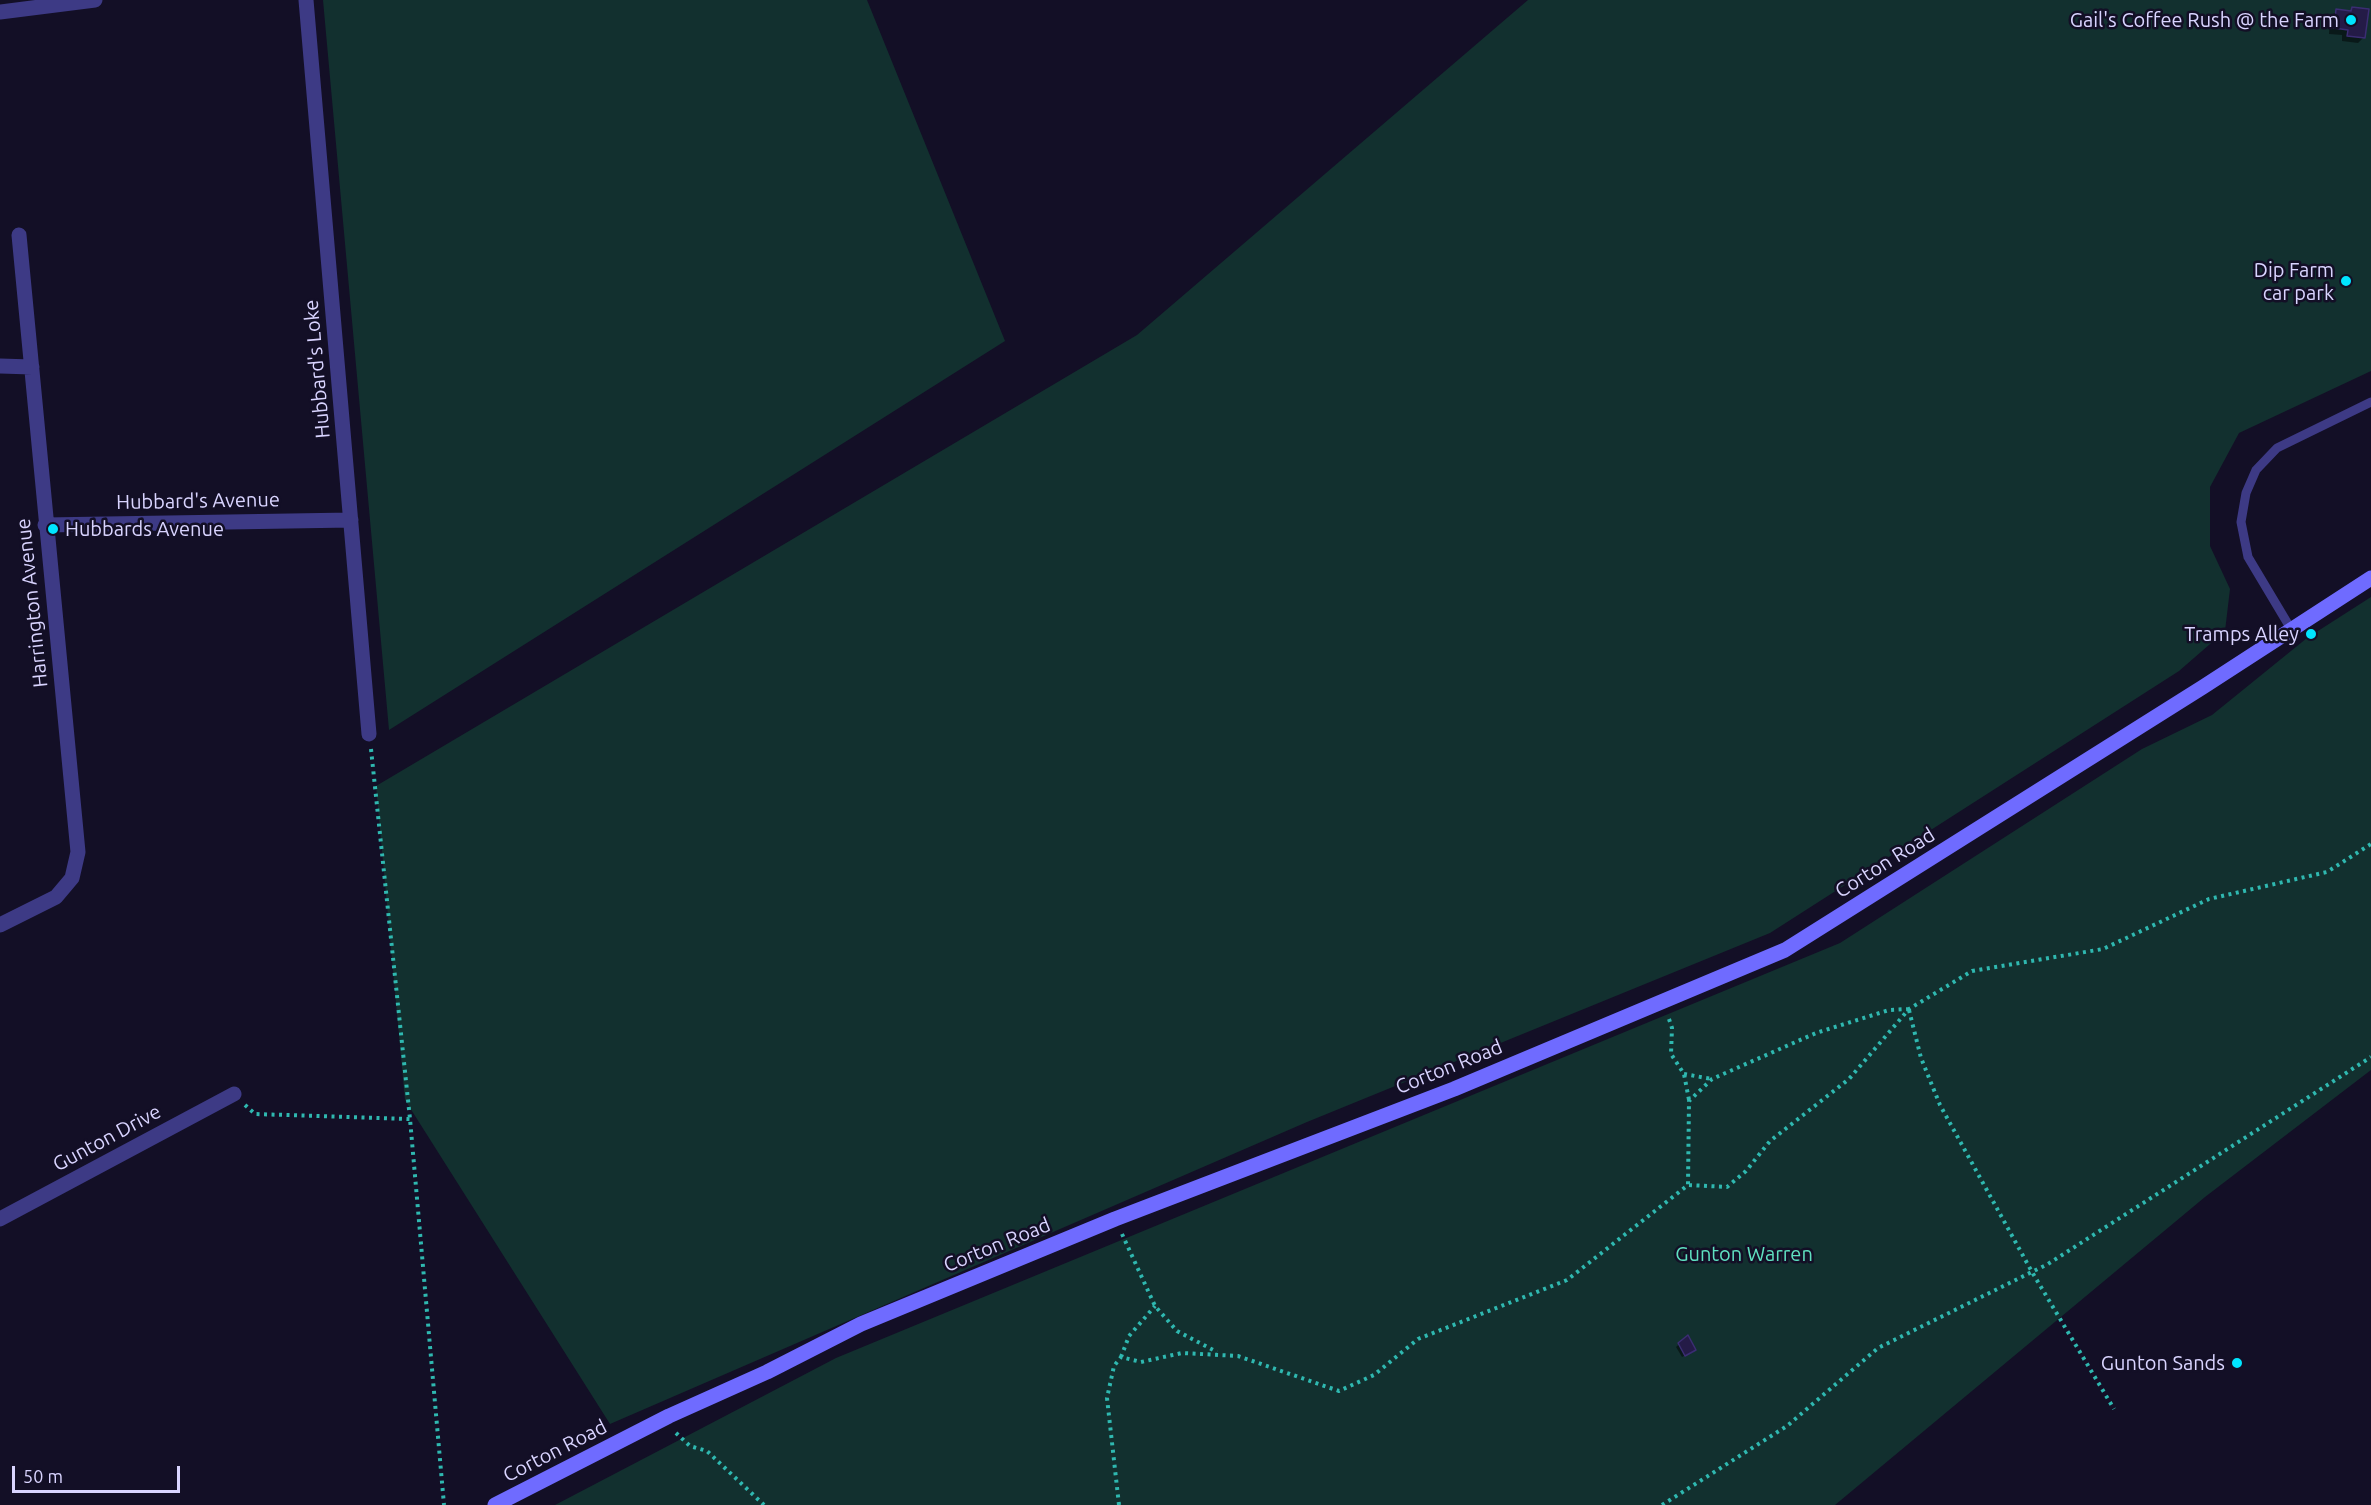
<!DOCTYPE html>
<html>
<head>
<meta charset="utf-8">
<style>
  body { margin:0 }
  #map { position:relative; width:2371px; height:1505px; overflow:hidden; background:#130f26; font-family:Ubuntu,sans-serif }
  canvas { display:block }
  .scale { position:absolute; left:12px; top:1466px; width:168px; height:27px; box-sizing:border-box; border:3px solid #d9d4ff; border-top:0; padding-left:8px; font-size:18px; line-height:21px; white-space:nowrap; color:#d9d4ff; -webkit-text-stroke:4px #130f26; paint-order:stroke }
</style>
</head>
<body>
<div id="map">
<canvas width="2371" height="1505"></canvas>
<div class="scale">50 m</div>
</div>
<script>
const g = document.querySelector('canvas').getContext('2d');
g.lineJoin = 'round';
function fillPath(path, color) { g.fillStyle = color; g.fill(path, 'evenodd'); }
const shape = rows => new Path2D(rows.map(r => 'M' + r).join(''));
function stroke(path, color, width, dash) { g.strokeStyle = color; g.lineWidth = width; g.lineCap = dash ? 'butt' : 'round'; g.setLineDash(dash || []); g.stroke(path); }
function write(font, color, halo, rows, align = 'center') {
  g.font = font + ' Ubuntu,sans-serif'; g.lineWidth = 5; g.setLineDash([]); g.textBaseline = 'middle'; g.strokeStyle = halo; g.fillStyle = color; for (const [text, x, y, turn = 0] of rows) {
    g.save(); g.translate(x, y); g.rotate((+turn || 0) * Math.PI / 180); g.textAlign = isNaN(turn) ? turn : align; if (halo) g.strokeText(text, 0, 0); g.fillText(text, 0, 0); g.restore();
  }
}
fillPath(shape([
  [323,0,867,0,1005,341,389,730],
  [1528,0,2371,0,2371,371,2239,433,2210,487,2210,546,2230,589,2225,631,2179,671,1770,933,1307,1122,610,1424,405,1100,376,786,1137,335],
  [2371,597,2371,1070,2205,1197,1835,1505,555,1505,836,1358,1840,943,2142,749,2212,715,2307,638]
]), '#12302f');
fillPath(shape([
  [2352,9,2364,37,2358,43,2342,41,2342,35,2329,34,2330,17,2337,11,2349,12],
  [1687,1337,1691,1352,1682,1357,1676,1347]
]), '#0007');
const building = shape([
  [2352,7,2369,9,2365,38,2347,36,2348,30,2334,28,2336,9,2351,11,2352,7],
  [1688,1335,1696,1350,1685,1356,1678,1343,1688,1335]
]);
fillPath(building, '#241b47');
stroke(building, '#3b2d73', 1.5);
stroke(shape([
  [371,749,410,1119,444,1505],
  [1909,1010,1921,1058,1940,1105,2032,1272,2114,1409],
  [1669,1019,1672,1028,1671,1054,1684,1074,1689,1100],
  [1684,1074,1712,1079],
  [245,1105,255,1114,410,1119],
  [1689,1185,1727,1187,1746,1171,1770,1141,1849,1079,1909,1009,1972,971,2103,949,2209,899,2327,872,2371,844],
  [1122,1234,1155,1306,1177,1331,1217,1352],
  [1121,1357,1129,1336,1155,1306],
  [676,1433,690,1446,707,1451,764,1505],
  [1119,1505,1107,1398,1114,1366,1121,1357,1141,1362,1182,1353,1238,1356,1339,1391,1374,1375,1418,1339,1567,1280,1688,1185,1689,1101,1712,1079,1816,1033,1889,1010,1909,1009],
  [1662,1505,1787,1426,1878,1348,2048,1264,2371,1057]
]), '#2fb8b0', 4, [3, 4.5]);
stroke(shape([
  [2291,629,2248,557,2241,522,2246,493,2256,470,2277,448,2371,402]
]), '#3d3a85', 9);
stroke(shape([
  [306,0,369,734],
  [0,12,95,0],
  [0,366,32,367],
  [45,525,351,520],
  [0,925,56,897,72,878,78,852,19,235],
  [0,1219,234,1094]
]), '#3d3a85', 15);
stroke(shape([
  [495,1505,669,1416,767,1372,861,1324,1115,1219,1454,1089,1785,950,2203,687,2371,578]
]), '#6f6bff', 15);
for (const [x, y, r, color] of [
  [2351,20,6,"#00e5ff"],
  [2346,281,6,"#00e5ff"],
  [53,529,6,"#00e5ff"],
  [2311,634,6,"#00e5ff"],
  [2237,1363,6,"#00e5ff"]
]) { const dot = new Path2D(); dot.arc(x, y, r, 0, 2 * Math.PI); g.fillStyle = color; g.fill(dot); stroke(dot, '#130f26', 2); }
write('20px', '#d9d4ff', '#130f26', [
  ["Gail's Coffee Rush @ the Farm",2339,20],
  ["Dip Farm",2334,270],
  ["car park",2334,293],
  ["Hubbards Avenue",65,529,"left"],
  ["Tramps Alley",2299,634],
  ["Gunton Sands",2225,1363]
], 'right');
write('20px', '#d9d4ff', '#130f26', [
  ["Hubbard's Loke",317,369,-95],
  ["Hubbard's Avenue",198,501,-1],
  ["Harrington Avenue",32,603,-96],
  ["Corton Road",1885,863,-32],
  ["Corton Road",1449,1067,-22],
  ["Gunton Drive",107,1138,-28],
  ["Corton Road",997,1245,-22],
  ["Corton Road",555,1451,-27]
]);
write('20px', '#5fe0c0', '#130f26', [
  ["Gunton Warren",1744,1254]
]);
</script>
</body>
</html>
